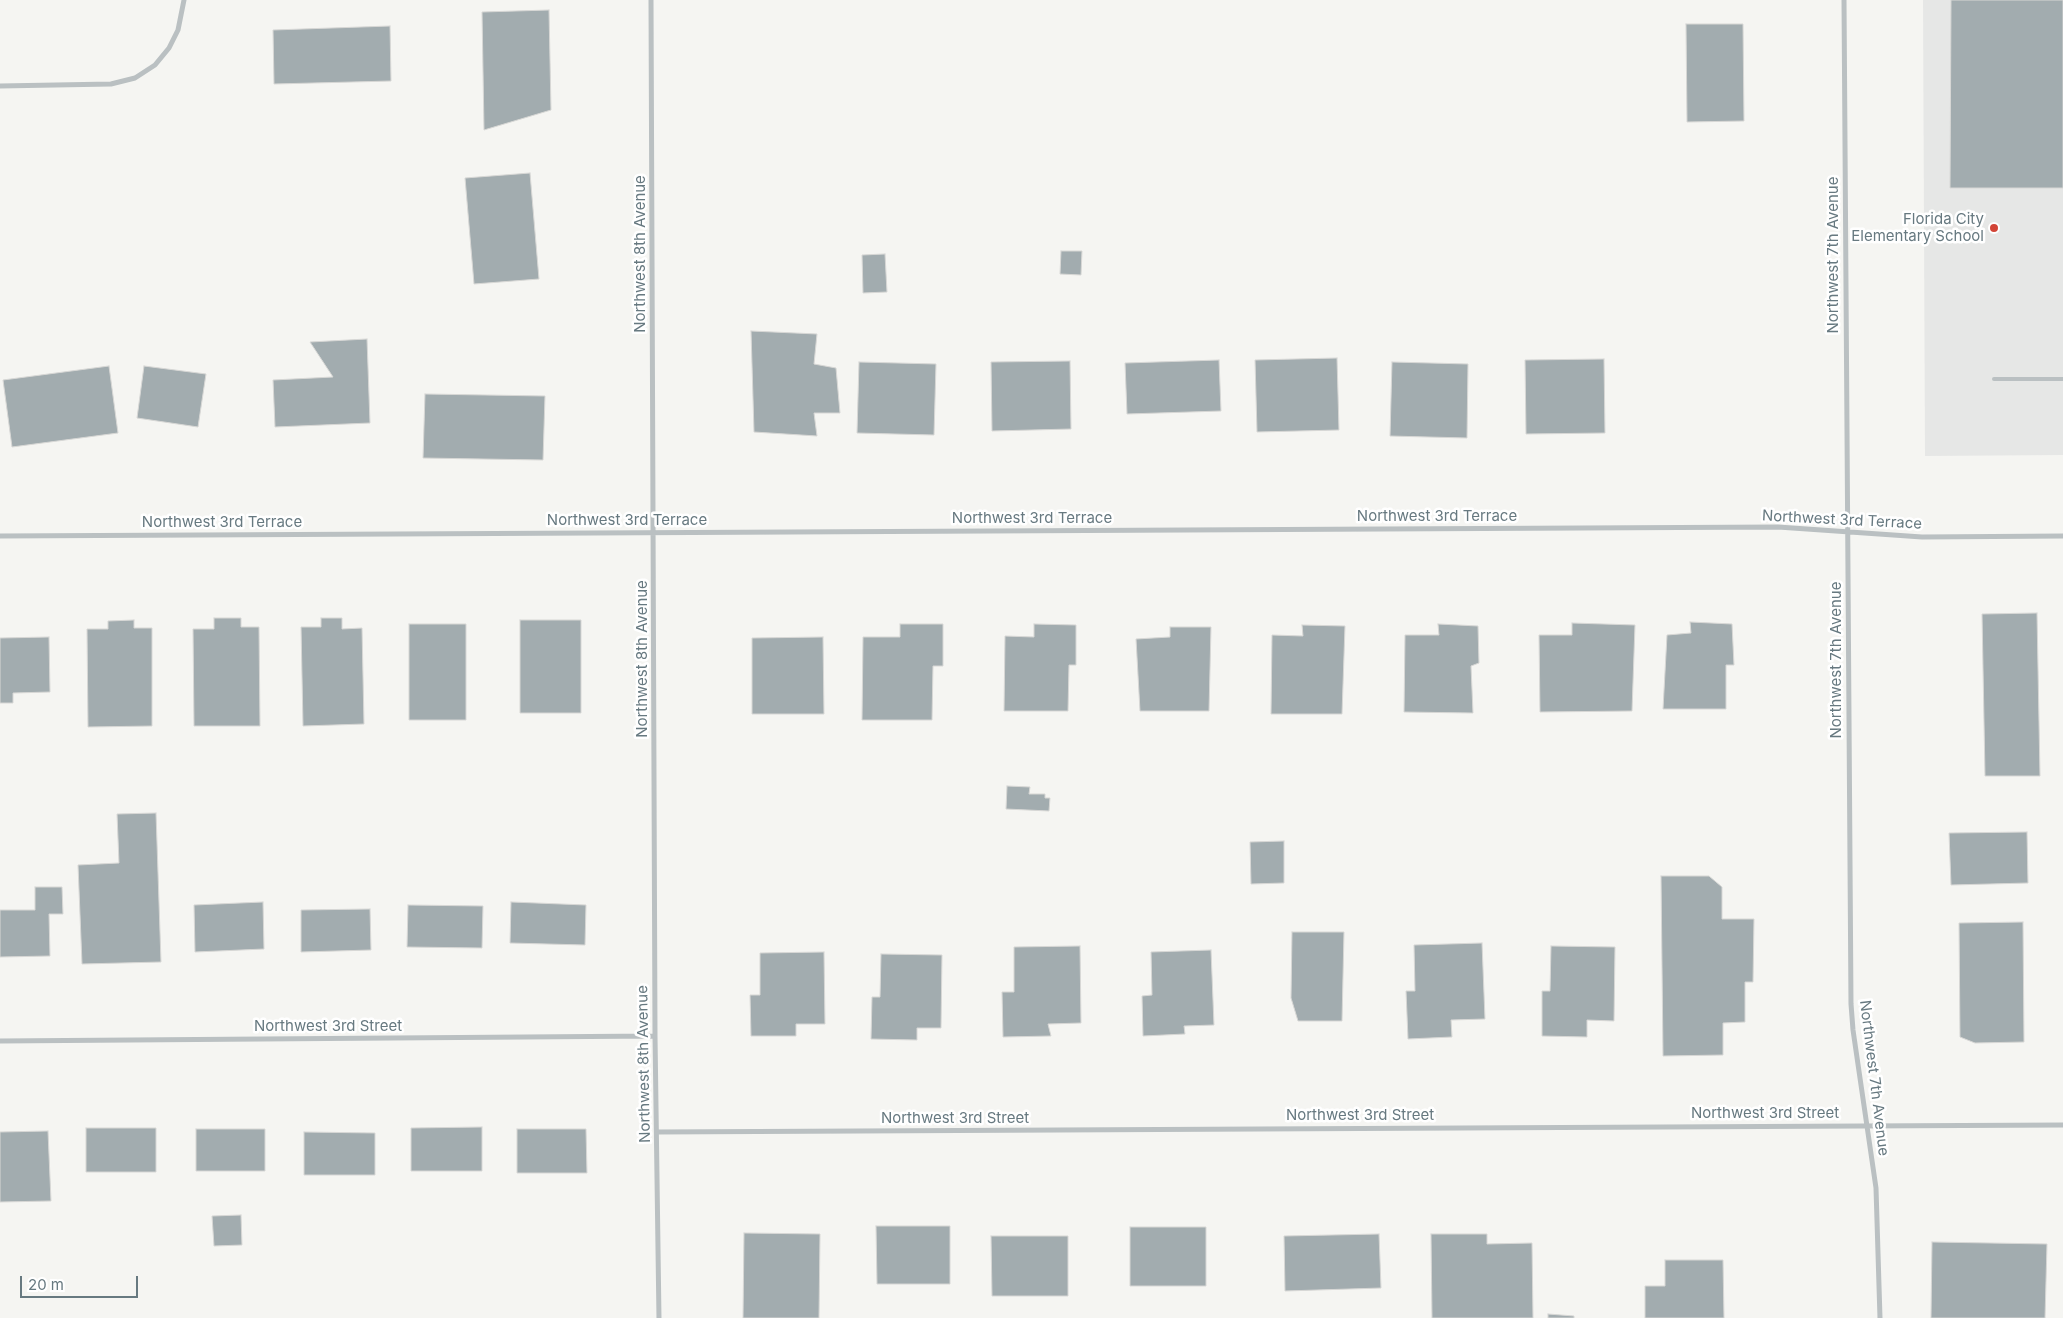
<!DOCTYPE html>
<html>
<head>
<meta charset="utf-8">
<style>
  body { margin:0 }
  #map { position:relative; width:2063px; height:1318px; overflow:hidden; background:#f5f5f2; font-family:Inter,sans-serif }
  canvas { display:block }
  .scale { position:absolute; left:20px; top:1276px; width:118px; height:22px; box-sizing:border-box; border:2px solid #677980; border-top:0; padding-left:6px; font-size:15px; line-height:18px; white-space:nowrap; color:#677980; -webkit-text-stroke:4px #fff; paint-order:stroke }
</style>
</head>
<body>
<div id="map">
<canvas width="2063" height="1318"></canvas>
<div class="scale">20 m</div>
</div>
<script>
const g = document.querySelector('canvas').getContext('2d');
g.lineJoin = 'round';
function fillPath(path, color) { g.fillStyle = color; g.fill(path, 'evenodd'); }
const shape = rows => new Path2D(rows.map(r => 'M' + r).join(''));
function stroke(path, color, width, dash) { g.strokeStyle = color; g.lineWidth = width; g.lineCap = dash ? 'butt' : 'round'; g.setLineDash(dash || []); g.stroke(path); }
function write(font, color, halo, rows, align = 'center') {
  g.font = font + ' Inter,sans-serif'; g.lineWidth = 5; g.setLineDash([]); g.textBaseline = 'middle'; g.strokeStyle = halo; g.fillStyle = color; for (const [text, x, y, turn = 0] of rows) {
    g.save(); g.translate(x, y); g.rotate((+turn || 0) * Math.PI / 180); g.textAlign = isNaN(turn) ? turn : align; if (halo) g.strokeText(text, 0, 0); g.fillText(text, 0, 0); g.restore();
  }
}
fillPath(shape([
  [1923,0,2063,0,2063,455,1925,456]
]), '#e6e7e6');
const building = shape([
  [1951,0,2063,0,2063,188,1950,188,1951,0],
  [549,10,551,110,484,130,482,12,549,10],
  [1686,24,1743,24,1744,121,1687,122,1686,24],
  [390,26,391,81,274,84,273,30,390,26],
  [530,173,539,279,474,284,465,178,530,173],
  [1061,251,1082,251,1081,275,1060,274,1061,251],
  [885,254,887,292,863,293,862,255,885,254],
  [751,331,817,334,814,364,836,368,840,413,814,413,817,436,754,432,751,331],
  [367,339,370,423,275,427,273,380,333,377,310,342,367,339],
  [1337,358,1339,430,1257,432,1255,360,1337,358],
  [1604,359,1605,433,1526,434,1525,360,1604,359],
  [1219,360,1221,411,1127,414,1125,363,1219,360],
  [1070,361,1071,429,992,431,991,362,1070,361],
  [859,362,936,364,934,435,857,433,859,362],
  [1392,362,1468,364,1467,438,1390,436,1392,362],
  [109,366,118,433,12,447,3,380,109,366],
  [144,366,206,374,198,427,137,418,144,366],
  [425,394,545,396,543,460,423,458,425,394],
  [2037,613,2040,776,1985,776,1982,614,2037,613],
  [214,618,241,618,241,627,259,627,260,726,194,726,193,629,214,629,214,618],
  [321,618,342,618,342,629,362,628,364,724,303,726,301,627,321,627,321,618],
  [134,620,134,628,152,628,152,726,88,727,87,629,108,629,108,621,134,620],
  [520,620,581,620,581,713,520,713,520,620],
  [1690,622,1732,624,1734,665,1726,665,1726,709,1663,709,1667,635,1691,633,1690,622],
  [1572,623,1635,625,1632,711,1540,712,1539,635,1572,635,1572,623],
  [409,624,466,624,466,720,409,720,409,624],
  [900,624,943,624,943,666,933,666,932,720,862,720,863,637,900,637,900,624],
  [1034,624,1076,625,1076,665,1069,665,1068,711,1004,711,1005,636,1034,637,1034,624],
  [1438,624,1478,626,1479,663,1471,666,1473,713,1404,712,1405,635,1439,635,1438,624],
  [1302,625,1345,626,1342,714,1271,714,1272,635,1303,636,1302,625],
  [1170,627,1211,627,1209,711,1140,711,1136,639,1170,637,1170,627],
  [49,637,50,692,13,693,13,703,0,703,0,638,49,637],
  [823,637,824,714,752,714,752,638,823,637],
  [1007,786,1030,787,1029,794,1045,794,1045,798,1050,798,1049,811,1006,809,1007,786],
  [156,813,161,962,82,964,78,865,119,863,117,814,156,813],
  [2027,832,2028,883,1951,885,1949,833,2027,832],
  [1284,841,1284,883,1251,884,1250,842,1284,841],
  [1661,876,1709,876,1722,887,1722,919,1754,919,1753,982,1745,982,1745,1022,1723,1023,1723,1055,1663,1056,1661,876],
  [35,887,62,887,63,914,49,914,50,956,0,957,0,910,35,910,35,887],
  [263,902,264,949,195,952,194,905,263,902],
  [511,902,586,905,585,945,510,943,511,902],
  [408,905,483,906,482,948,407,947,408,905],
  [370,909,371,950,301,952,301,910,370,909],
  [2023,922,2024,1042,1975,1043,1960,1037,1959,923,2023,922],
  [1292,932,1344,932,1342,1021,1298,1021,1291,998,1292,932],
  [1482,943,1485,1019,1451,1020,1452,1037,1408,1039,1406,991,1415,991,1414,945,1482,943],
  [1080,946,1081,1023,1048,1024,1051,1036,1003,1037,1002,992,1014,992,1014,947,1080,946],
  [1551,946,1615,947,1614,1021,1587,1020,1587,1037,1542,1036,1542,991,1550,991,1551,946],
  [1211,950,1214,1025,1184,1026,1185,1034,1143,1036,1142,996,1152,995,1151,952,1211,950],
  [824,952,825,1024,796,1024,796,1036,751,1036,750,995,760,995,760,953,824,952],
  [881,954,942,955,941,1028,917,1028,917,1040,871,1039,872,997,880,997,881,954],
  [482,1127,482,1171,411,1171,411,1128,482,1127],
  [86,1128,156,1128,156,1172,86,1172,86,1128],
  [196,1129,265,1129,265,1171,196,1171,196,1129],
  [517,1129,586,1129,587,1173,517,1173,517,1129],
  [48,1131,51,1201,0,1202,0,1132,48,1131],
  [304,1132,375,1133,375,1175,304,1175,304,1132],
  [241,1215,242,1245,214,1246,212,1216,241,1215],
  [876,1226,950,1226,950,1284,877,1284,876,1226],
  [1130,1227,1206,1227,1206,1286,1130,1286,1130,1227],
  [744,1233,820,1234,819,1318,743,1318,744,1233],
  [1379,1234,1381,1288,1285,1291,1284,1236,1379,1234],
  [1431,1234,1487,1234,1487,1244,1532,1243,1533,1318,1432,1318,1431,1234],
  [991,1236,1068,1236,1068,1296,992,1296,991,1236],
  [1932,1242,2047,1244,2045,1318,1931,1318,1932,1242],
  [1665,1260,1723,1260,1724,1318,1645,1318,1645,1286,1665,1286,1665,1260],
  [1548,1314,1574,1316,1574,1318,1548,1318,1548,1314]
]);
fillPath(building, '#a2acaf');
stroke(building, '#d7d7d5', 1);
stroke(shape([
  [1994,379,2063,379]
]), '#bac0c2', 4);
stroke(shape([
  [651,0,655,1036,659,1318],
  [1844,0,1851,1004,1853,1030,1876,1188,1880,1318],
  [0,86,111,84,135,78,155,65,169,48,178,30,184,0],
  [0,536,1778,527,1922,537,2063,536],
  [0,1041,655,1036],
  [657,1132,2063,1125]
]), '#bac0c2', 5);
for (const [x, y, r, color] of [
  [1994,228,5,"#d24436"]
]) { const dot = new Path2D(); dot.arc(x, y, r, 0, 2 * Math.PI); g.fillStyle = color; g.fill(dot); stroke(dot, '#fff', 2); }
write('15px', '#677980', '#fff', [
  ["Florida City",1984,219],
  ["Elementary School",1984,236]
], 'right');
write('15px', '#677980', '#fff', [
  ["Northwest 8th Avenue",640,254,-90],
  ["Northwest 7th Avenue",1833,255,-90],
  ["Northwest 3rd Terrace",1437,516],
  ["Northwest 3rd Terrace",1032,518],
  ["Northwest 3rd Terrace",627,520],
  ["Northwest 3rd Terrace",1842,520,3],
  ["Northwest 3rd Terrace",222,522],
  ["Northwest 8th Avenue",642,659,-90],
  ["Northwest 7th Avenue",1836,660,-90],
  ["Northwest 3rd Street",328,1026],
  ["Northwest 8th Avenue",644,1064,-91],
  ["Northwest 7th Avenue",1874,1078,83],
  ["Northwest 3rd Street",1765,1113],
  ["Northwest 3rd Street",1360,1115],
  ["Northwest 3rd Street",955,1118]
]);
</script>
</body>
</html>
